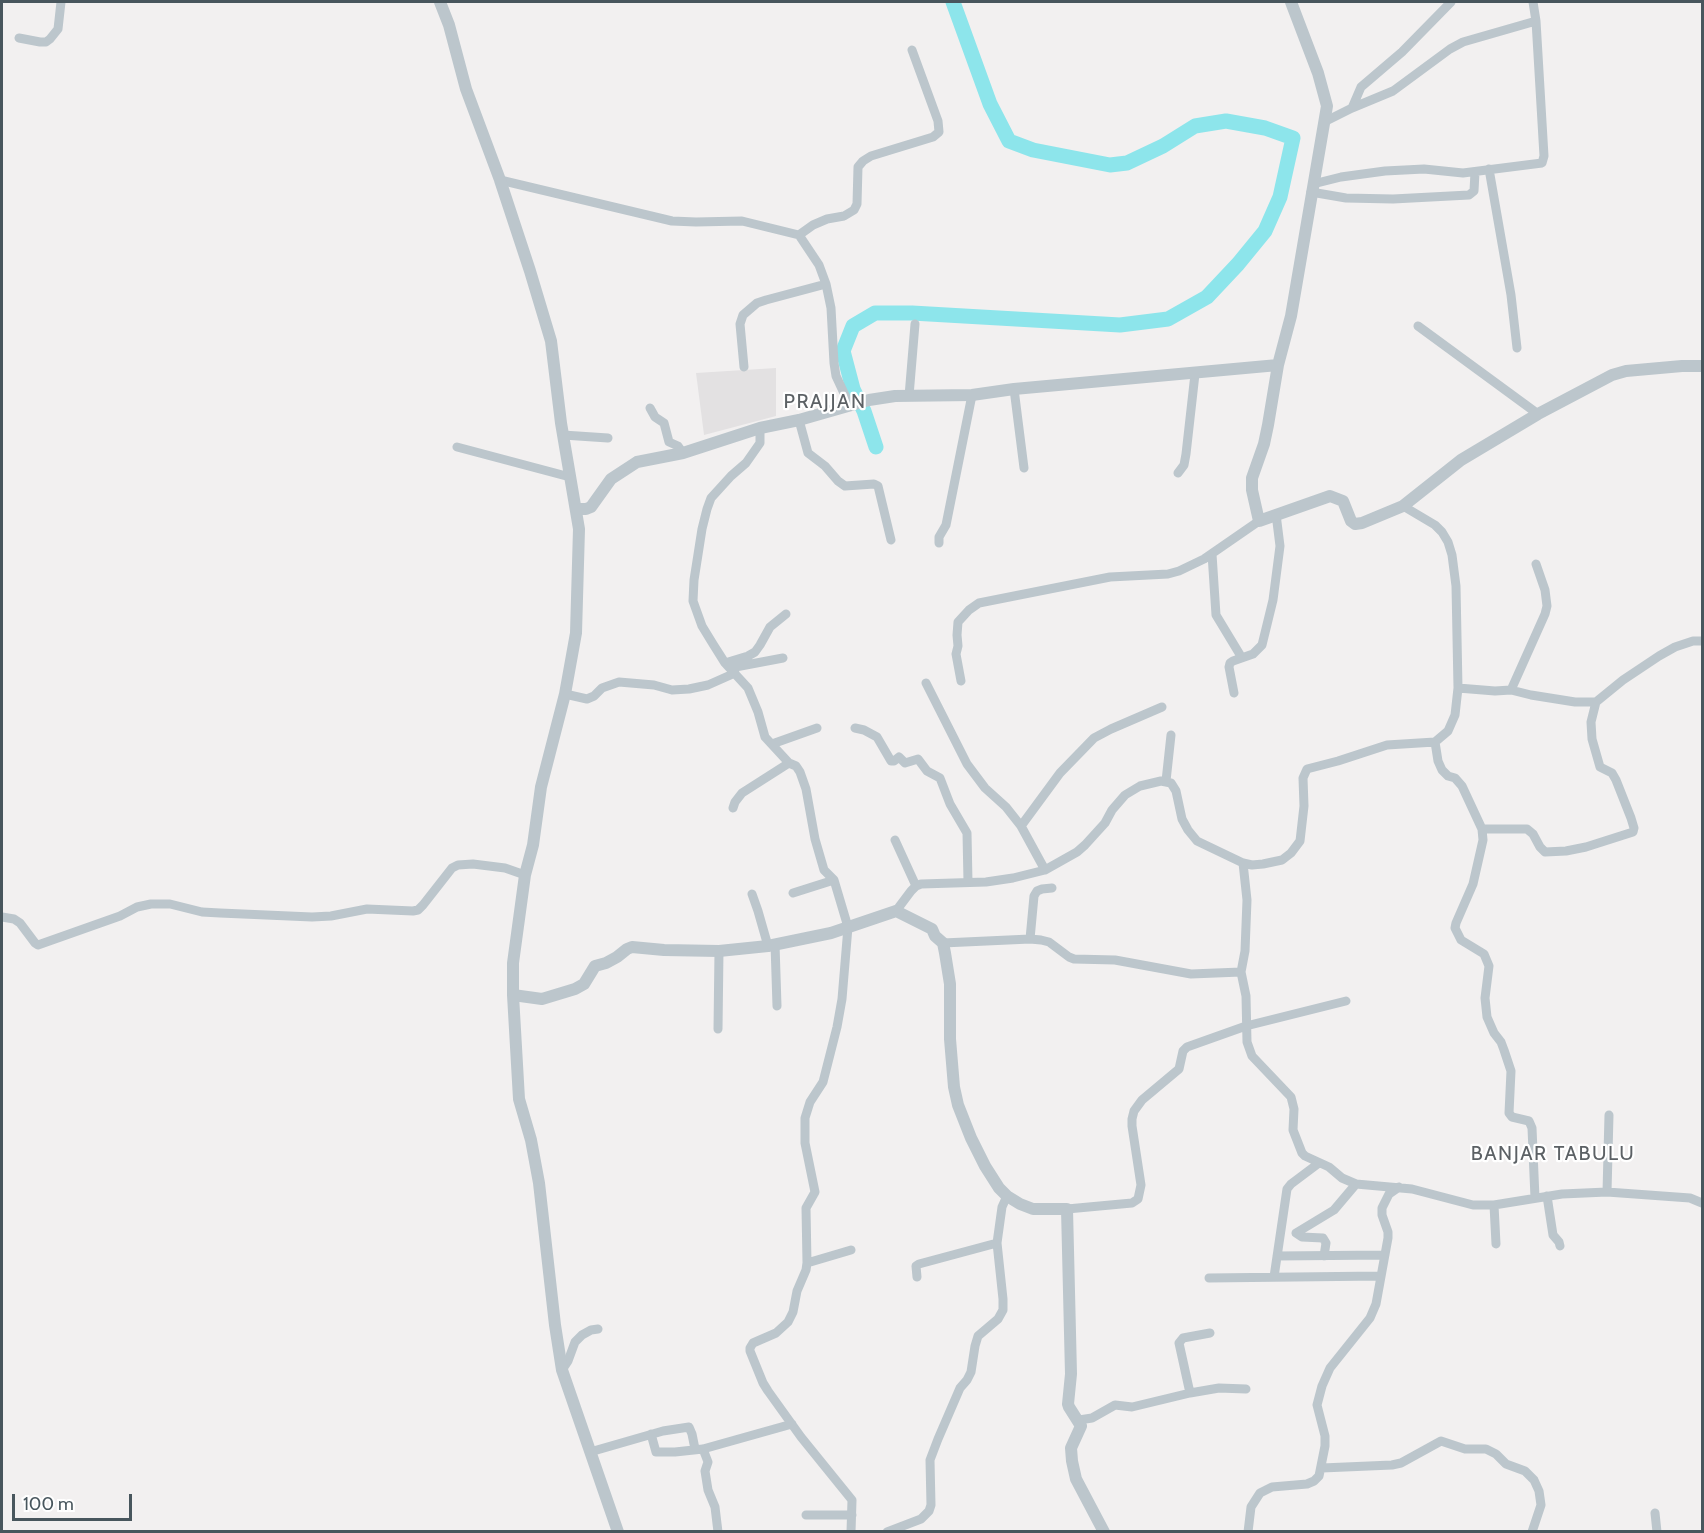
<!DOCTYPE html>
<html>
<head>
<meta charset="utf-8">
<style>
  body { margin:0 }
  #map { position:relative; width:1704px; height:1533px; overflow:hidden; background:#f2f0f0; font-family:Cabin,sans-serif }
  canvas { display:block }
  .frame { position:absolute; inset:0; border:3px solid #48565d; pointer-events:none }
  .scale { position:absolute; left:12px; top:1494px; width:120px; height:27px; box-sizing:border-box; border:3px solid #48565d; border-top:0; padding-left:8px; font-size:18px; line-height:21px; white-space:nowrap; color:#48565d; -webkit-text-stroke:4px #fff; paint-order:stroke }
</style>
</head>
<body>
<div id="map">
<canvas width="1704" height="1533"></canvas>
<div class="frame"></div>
<div class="scale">100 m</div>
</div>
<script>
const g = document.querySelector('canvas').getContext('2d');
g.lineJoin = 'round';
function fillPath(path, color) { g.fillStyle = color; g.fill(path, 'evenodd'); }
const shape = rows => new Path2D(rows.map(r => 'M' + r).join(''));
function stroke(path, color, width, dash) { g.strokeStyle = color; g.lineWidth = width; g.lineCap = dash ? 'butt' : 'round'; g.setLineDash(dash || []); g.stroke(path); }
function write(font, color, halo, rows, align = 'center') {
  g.font = font + ' Cabin,sans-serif'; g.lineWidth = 4.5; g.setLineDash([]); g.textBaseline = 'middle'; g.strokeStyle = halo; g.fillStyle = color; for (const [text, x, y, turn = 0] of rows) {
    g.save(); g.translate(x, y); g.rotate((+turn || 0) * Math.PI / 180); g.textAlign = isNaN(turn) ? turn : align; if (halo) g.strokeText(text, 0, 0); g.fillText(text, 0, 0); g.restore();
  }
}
fillPath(shape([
  [776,368,776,416,704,435,696,373]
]), '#e3e1e2');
stroke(shape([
  [876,447,864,411,853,389,843,351,853,326,875,313,912,313,1120,325,1168,319,1207,297,1238,264,1265,231,1280,197,1293,138,1265,128,1226,121,1195,126,1163,146,1127,163,1110,165,1033,150,1009,141,990,104,953,2]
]), '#8de5eb', 15);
stroke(shape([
  [19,38,40,42,46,42,50,39,58,29,61,2],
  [1352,108,1393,91,1450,49,1463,42,1536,21],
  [1324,122,1352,108,1361,87,1402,52,1451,2],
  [1489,169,1511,295,1517,348],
  [500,180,672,221,696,222,742,221,799,235,819,265,826,284,831,308,834,363,836,376,850,406],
  [1313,184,1341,177,1385,171,1424,169,1463,173,1542,163,1544,156,1536,21,1533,2],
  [1311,192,1346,198,1393,199,1469,195,1474,191,1475,172],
  [799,235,813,225,827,219,844,216,854,210,857,204,858,167,863,161,871,156,933,137,939,132,938,121,912,50],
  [1418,326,1538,414],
  [744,367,740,324,743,315,757,303,766,300,826,284],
  [1014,389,1024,468],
  [909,396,915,324],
  [650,408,655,417,664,423,669,442,678,446,683,453],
  [799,420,808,453,825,466,838,481,845,486,874,484,878,486,891,540],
  [760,428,760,443,746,463,731,476,711,498,707,509,702,529,694,580,693,601,702,626,713,644,725,663,748,688,758,712,765,737,789,763,796,766,800,772,806,789,815,839,824,870,834,880,848,927,842,999,837,1027,823,1082,810,1102,805,1118,805,1143,815,1192,806,1208,807,1263,806,1270,797,1291,793,1312,788,1322,776,1333,753,1343,750,1348,750,1351,763,1383,768,1391,801,1437,852,1500,851,1532],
  [563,435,608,438],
  [457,447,570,477],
  [1178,473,1184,465,1186,454,1195,374],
  [1403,506,1435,525,1442,532,1448,542,1452,555,1456,586,1458,688,1455,715,1448,731,1435,742,1438,761,1442,770,1448,776,1455,778,1462,786,1482,829,1527,829,1533,834,1540,847,1545,852,1566,851,1586,847,1633,832,1634,828,1631,818,1616,780,1612,773,1600,767,1592,739,1591,722,1596,702],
  [939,543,939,537,946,525,972,395],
  [1212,554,1216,615,1242,658],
  [725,663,748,656,755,652,760,645,770,627,786,614],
  [730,668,783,658],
  [961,681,956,654,958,646,957,635,958,622,969,610,979,603,1110,577,1168,574,1179,571,1204,559,1259,521],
  [926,683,967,764,985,788,1006,807,1021,826,1045,870],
  [1458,688,1495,691,1511,690,1531,695,1575,702,1596,702,1623,680,1659,656,1675,647,1693,641,1702,641],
  [1511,690,1545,614,1547,606,1545,590,1536,564],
  [1234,693,1229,667,1230,663,1233,661,1253,654,1262,645,1273,600,1280,546,1276,514],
  [565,694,587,699,594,696,602,688,619,682,654,685,672,690,689,689,708,685,735,673],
  [855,728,864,730,877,737,891,761,894,761,899,757,905,763,918,759,927,771,940,778,950,804,967,833,968,882],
  [772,744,817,728],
  [1166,781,1171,735],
  [733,808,735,802,742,793,789,763],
  [1021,826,1060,773,1094,738,1111,729,1162,707],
  [1482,829,1483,840,1473,884,1456,923,1455,928,1461,940,1484,954,1489,966,1485,998,1487,1017,1494,1033,1501,1042,1504,1050,1511,1071,1509,1113,1512,1117,1529,1121,1532,1128,1535,1198],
  [895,840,916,886],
  [1243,863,1247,900,1245,951,1241,972,1246,996,1247,1042,1252,1056,1291,1097,1294,1109,1293,1130,1302,1153,1305,1156,1329,1167,1342,1178,1356,1184,1412,1189,1473,1205,1494,1205,1562,1194,1607,1192,1609,1115],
  [793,893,834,880],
  [752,894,758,911,768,946],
  [896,911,911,891,916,886,921,884,986,882,1013,878,1045,870,1077,852,1085,845,1105,823,1112,810,1125,795,1140,786,1161,781,1171,783,1176,791,1182,819,1188,830,1197,841,1243,863,1252,865,1263,864,1282,860,1291,853,1300,841,1304,806,1303,778,1307,769,1338,761,1387,745,1435,742],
  [2,917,14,919,20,923,35,943,38,945,120,916,137,907,151,904,170,904,202,912,220,913,312,917,331,916,367,909,413,911,418,910,423,905,452,868,458,865,473,864,505,868,525,875],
  [1030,939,1034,896,1037,891,1042,889,1052,888],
  [943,943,1030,939,1041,940,1049,942,1069,957,1074,959,1115,960,1191,974,1241,972],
  [775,944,777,1006],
  [718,1029,719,951],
  [1607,1192,1690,1198,1702,1203],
  [1547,1196,1553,1235,1559,1242,1560,1246],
  [1494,1205,1496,1244],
  [1067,1209,1132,1203,1138,1199,1141,1185,1132,1126,1132,1119,1134,1111,1142,1100,1179,1069,1183,1051,1187,1047,1246,1026,1346,1001],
  [1277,1256,1385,1255],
  [1324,1256,1326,1243,1323,1238,1302,1237,1296,1233,1334,1210,1356,1184],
  [807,1263,851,1250],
  [917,1277,916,1266,919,1264,997,1243],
  [1274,1277,1287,1189,1291,1184,1319,1163],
  [1209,1278,1380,1276],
  [562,1370,568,1361,575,1342,582,1335,591,1330,598,1329],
  [1190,1393,1179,1343,1183,1338,1210,1333],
  [1079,1420,1092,1418,1115,1405,1132,1407,1190,1393,1219,1388,1246,1389],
  [651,1434,656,1452,675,1452,703,1449,792,1424],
  [703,1449,708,1462,705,1471,708,1490,715,1507,718,1532],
  [590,1452,663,1431,689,1427,692,1434,695,1449],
  [1322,1468,1392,1465,1401,1463,1441,1441,1465,1449,1486,1449,1496,1454,1506,1464,1525,1471,1534,1480,1539,1491,1541,1505,1532,1532],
  [1655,1513,1657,1532],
  [806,1515,852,1515],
  [887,1532,921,1519,929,1511,931,1505,930,1460,938,1439,960,1388,967,1380,971,1372,975,1346,978,1336,998,1319,1003,1310,1003,1299,997,1243,1002,1207,1007,1196],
  [1248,1532,1251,1507,1260,1493,1272,1487,1307,1484,1314,1481,1319,1476,1325,1446,1325,1436,1317,1405,1322,1386,1330,1368,1370,1318,1376,1304,1388,1238,1388,1232,1382,1215,1382,1208,1389,1194,1399,1187]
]), '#bcc6cc', 9);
stroke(shape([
  [440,2,449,25,466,89,500,180,530,271,551,341,561,423,579,529,576,633,565,694,541,787,533,845,525,875,513,963,513,995,519,1099,531,1140,539,1183,555,1325,562,1370,618,1532],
  [1278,365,1268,425,1264,444,1252,478,1252,490,1259,521,1330,496,1343,501,1351,521,1355,524,1362,523,1403,506,1461,460,1538,414,1612,375,1626,371,1682,366,1702,366],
  [577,509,586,509,591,507,611,479,637,462,683,453,760,428,799,420,869,400,895,396,972,395,1014,389,1278,365,1291,316,1327,106,1318,73,1291,2],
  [513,995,542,999,575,989,584,984,595,966,606,963,617,957,627,949,632,947,664,950,719,951,768,946,831,933,896,911,932,929,935,936,943,943,945,953,950,984,950,1039,954,1087,958,1105,971,1138,985,1166,999,1188,1007,1196,1020,1204,1033,1209,1067,1209,1071,1374,1068,1404,1069,1407,1081,1426,1071,1448,1072,1461,1076,1479,1104,1532]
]), '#bcc6cc', 12);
g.letterSpacing = '1.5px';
write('20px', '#5c6165', '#fff', [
  ["PRAJJAN",825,402],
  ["BANJAR TABULU",1553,1154]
]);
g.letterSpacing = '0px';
</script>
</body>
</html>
